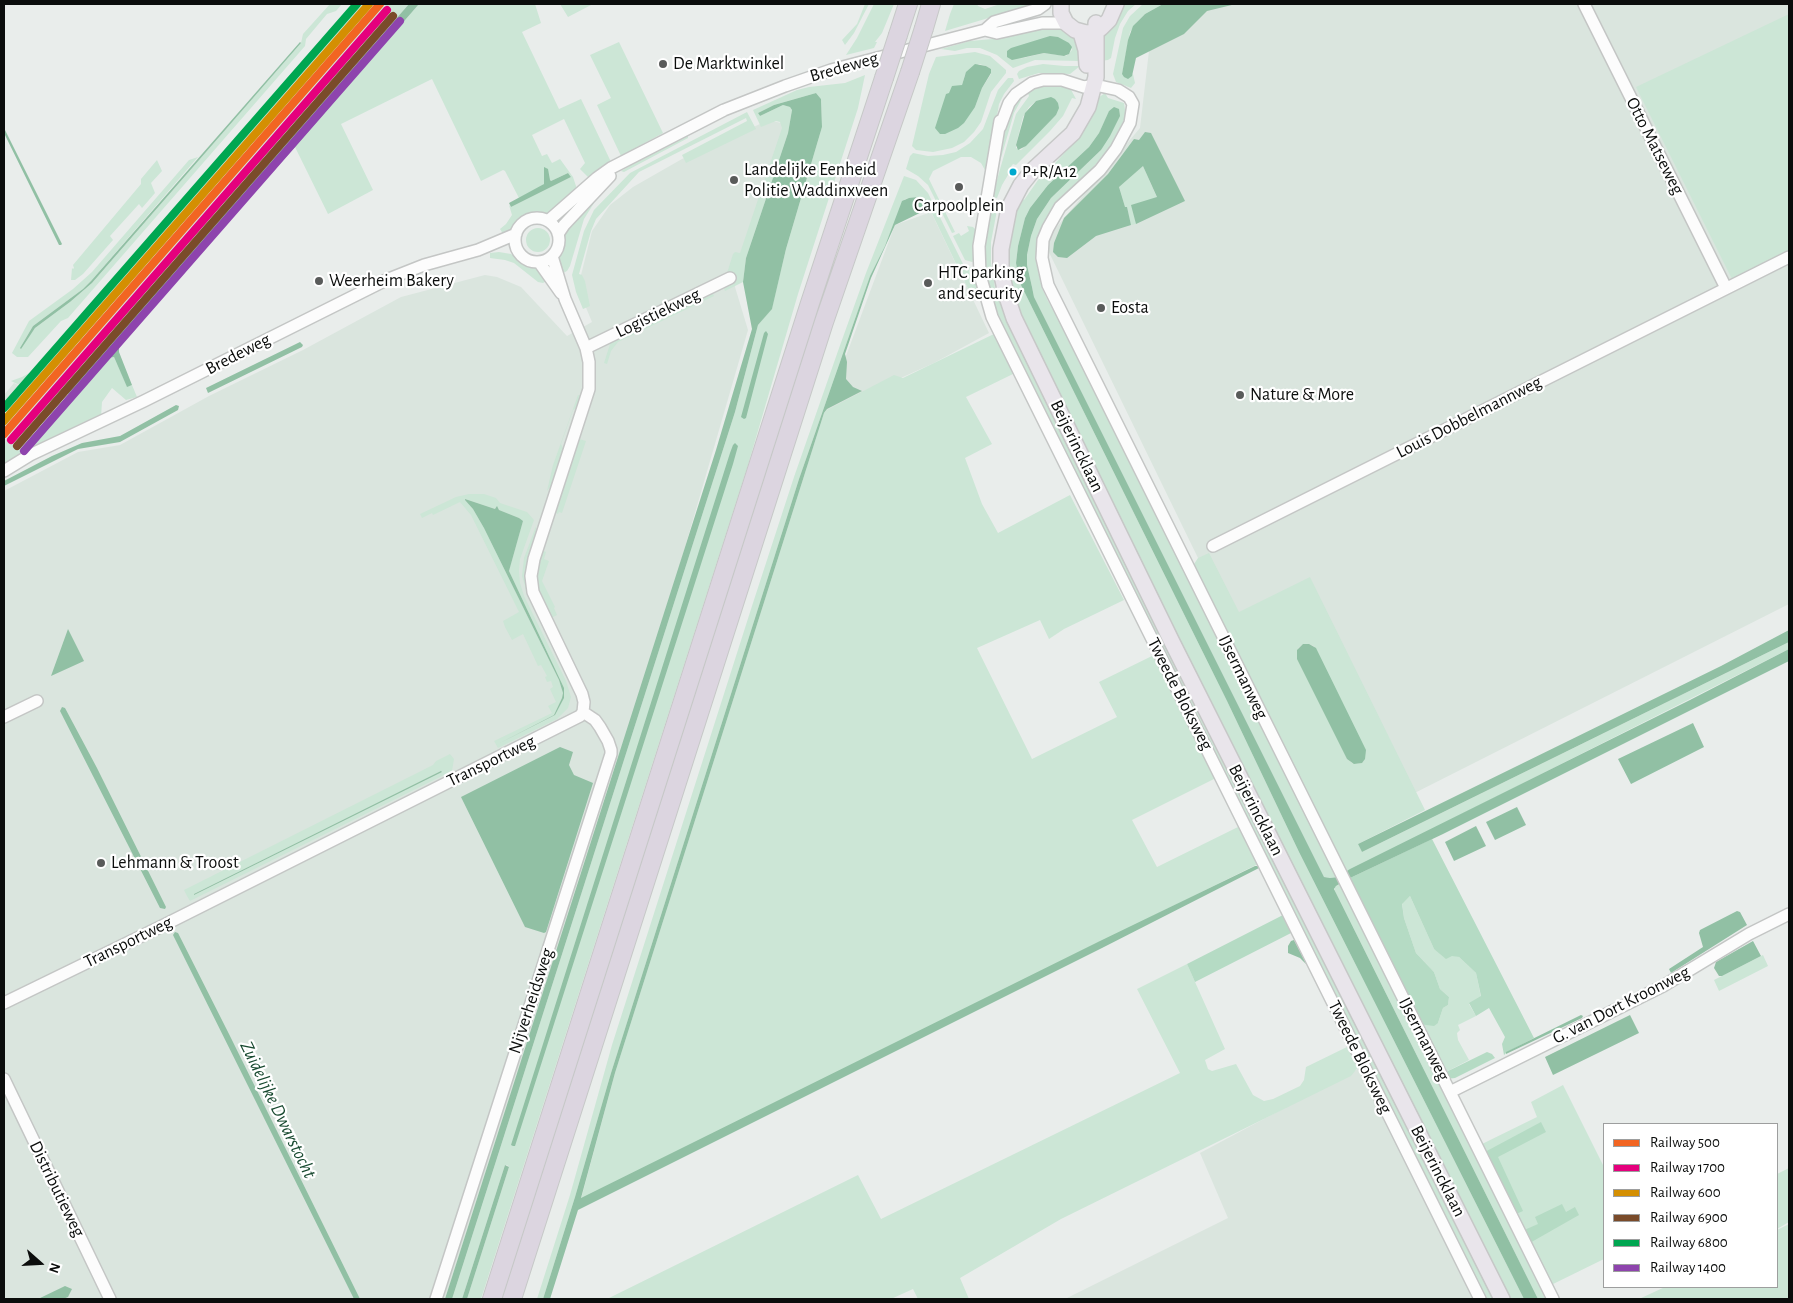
<!DOCTYPE html>
<html>
<head>
<meta charset="utf-8">
<style>
  body { margin:0 }
  #map { position:relative; width:1793px; height:1303px; overflow:hidden; background:#e9edeb; font-family:"Alegreya Sans",sans-serif }
  canvas { display:block }
  .frame { position:absolute; inset:0; border:5px solid #0b0d0c; pointer-events:none }
  .legend { position:absolute; left:1603px; top:1123px; width:175px; height:165px; box-sizing:border-box; background:#fff; border:1px solid #9d9e9e; margin:0; padding:6px 9px; list-style:none; font-size:15px; color:#0b0d0c }
  .legend li { display:flex; align-items:center; gap:10px; height:25px }
  .legend b { width:25px; border:1px solid #9d9e9e }
  .north { position:absolute; left:15px; top:1238px; width:50px; height:50px; -webkit-text-stroke:4px #fff; paint-order:stroke; rotate:109deg; font-size:14px; font-weight:700; line-height:20px; text-align:center; color:#0b0d0c }
  .north::after { content:''; display:block; margin:auto; width:18px; height:22px; background:#0b0d0c; clip-path:polygon(50% 0,100% 100%,50% 72%,0 100%) }
</style>
</head>
<body>
<div id="map">
<canvas width="1793" height="1303"></canvas>
<div class="frame"></div>
<ul class="legend">
<li><b style="height:6px;background:#f26522"></b>Railway 500</li>
<li><b style="height:6px;background:#e5007d"></b>Railway 1700</li>
<li><b style="height:6px;background:#d48f02"></b>Railway 600</li>
<li><b style="height:6px;background:#7a4b2a"></b>Railway 6900</li>
<li><b style="height:6px;background:#00a651"></b>Railway 6800</li>
<li><b style="height:6px;background:#8e44ad"></b>Railway 1400</li>
</ul>
<div class="north">N</div>
</div>
<script>
const g = document.querySelector('canvas').getContext('2d');
g.lineJoin = 'round';
function fillPath(path, color) { g.fillStyle = color; g.fill(path, 'evenodd'); }
const shape = rows => new Path2D(rows.map(r => 'M' + r).join(''));
function stroke(path, color, width, dash) { g.strokeStyle = color; g.lineWidth = width; g.lineCap = dash ? 'butt' : 'round'; g.setLineDash(dash || []); g.stroke(path); }
function write(font, color, halo, rows, align = 'center') {
  g.font = font + ' "Alegreya Sans",sans-serif'; g.lineWidth = 4.5; g.setLineDash([]); g.textBaseline = 'middle'; g.strokeStyle = halo; g.fillStyle = color; for (const [text, x, y, turn = 0] of rows) {
    g.save(); g.translate(x, y); g.rotate((+turn || 0) * Math.PI / 180); g.textAlign = isNaN(turn) ? turn : align; if (halo) g.strokeText(text, 0, 0); g.fillText(text, 0, 0); g.restore();
  }
}
fillPath(shape([
  [367,4,386,4,4,443,4,420,10,412,4,406,4,395,14,383,30,390],
  [1195,4,1789,4,1789,604,1371,815,1334,837,1044,242,1140,128,1152,25],
  [769,120,785,124,737,267,735,287,748,330,628,744,452,1299,4,1299,4,491,78,452,120,445,209,396,303,350,401,297,485,275,497,277,521,287,567,336,592,322,582,298,580,279,592,231,610,205,633,187,682,159],
  [931,212,989,333,934,363,825,412,895,225],
  [1365,1065,1474,1299,1065,1299,1228,1218,1200,1153]
]), '#dae5de');
fillPath(shape([
  [330,4,342,4,336,11,327,14,306,39,305,46,68,318,61,321,28,357,17,357,12,353,29,321,73,289,92,272,189,160,198,157,91,281,83,289,33,326,20,348,35,328,70,302,92,283,301,43,303,34],
  [354,4,367,4,30,390,11,381,22,377,35,370],
  [386,4,409,4,68,393,75,397,108,358,114,357,127,386,132,385,137,397,126,400,112,388,102,402,101,417,4,466,4,443],
  [419,4,535,4,541,23,522,32,559,109,581,99,611,162,600,173,590,179,580,169,585,163,564,119,532,135,542,156,547,154,552,163,560,159,573,177,577,189,551,213,527,217,520,222,514,230,503,234,500,229,506,224,512,215,509,205,511,207,571,177,568,173,551,181,544,177,544,184,542,186,519,198,505,171,503,170,481,181,432,79,341,124,373,190,328,214,295,147],
  [560,4,593,4,568,17],
  [865,4,869,4,854,33,845,45,842,40,857,24],
  [874,4,894,4,882,33,875,42,877,42,874,48,846,55,857,38],
  [954,4,977,4,978,6,985,9,1000,4,1035,4,945,31,950,14],
  [1121,4,1136,4,1128,11,1120,24,1115,38,1111,58,1108,60,1100,61,1099,44],
  [1143,4,1163,4,1145,14,1137,22,1130,32,1122,74,1129,76,1133,74,1135,83,1131,88,1116,82,1113,74,1123,28,1130,16],
  [1789,14,1789,250,1732,279,1636,87],
  [1054,26,1059,27,1078,39,1080,61,1035,60,1013,68,997,55,980,48,967,48,955,51,941,49,970,41,993,39],
  [1069,43,1072,50,1066,56,1044,53,1019,59],
  [619,42,663,133,621,156,597,105,611,98,590,55],
  [975,52,990,56,1006,70,1006,73,991,92,981,122,974,132,964,142,952,148,933,152,916,150,912,146,929,74,936,57],
  [979,64,986,66,991,69,991,74,982,88,975,107,949,94,962,85,965,75],
  [1043,64,1064,66,1080,66,1070,74,1039,73,1019,79,1017,74,1019,71,1027,67],
  [865,75,858,108,798,294,748,465,481,1299,467,1299,509,1167,507,1165,505,1165,462,1299,452,1299,735,412,758,325,772,308,786,249,822,127,821,99,816,93,774,105,758,113,760,116,783,105,790,107,792,110,788,133,780,157,746,258,743,282,725,291,723,286,733,254,735,252,740,253,782,128,780,122,776,121,761,127,753,110,797,90,809,87,845,83],
  [1008,78,1013,78,1014,81,1004,94,999,104,984,195,985,170,981,163,971,157,961,157,933,171,929,179,955,232,952,233,928,185,918,176,906,169,910,156,913,153,928,156,943,155,956,152,970,143,983,129,998,90],
  [1041,84,1069,86,1076,99,1072,98,1063,116,1050,131,1016,165,1013,164,1009,169,1011,170,1002,185,997,198,992,197,1016,114,1029,96,1027,90],
  [1036,101,1056,115,1021,150,1016,148,1016,145,1023,117,1029,107],
  [1025,93,1014,113,999,165,1007,118,1014,102],
  [1105,93,1108,98,1124,103,1126,116,1110,147,1041,230,1037,243,1036,262,1042,288,1048,301,1060,321,1338,877,1330,878,1324,877,1034,297,1032,287,1027,265,1027,255,1031,236,1037,219,1051,198,1101,150,1118,109,1110,110,1099,133,1089,147,1048,185,1030,208,1025,218,1018,246,1016,263,1019,281,1227,701,1299,852,1524,1299,1509,1299,1364,1006,1111,503,1020,316,1006,277,1008,226,1022,199,1024,200,1038,180,1043,175,1045,176,1050,172,1049,170,1076,140,1095,100],
  [747,112,756,129,686,163,682,155,747,121,746,118,639,172,596,219,591,231,579,274,582,275,585,281,590,306,583,309,576,292,572,275,584,231,594,210,630,173],
  [688,135,688,138,624,172,621,171,655,151],
  [157,160,162,171,151,183,155,193,142,208,139,204,110,236,113,240,83,274,75,280,71,280,72,268,73,269,74,268,73,265,141,184,141,179],
  [1143,166,1157,198,1132,205,1136,224,1131,225,1127,207,1125,207,1119,186],
  [904,176,916,180,928,193,963,264,968,267,975,267,979,289,971,295,925,199,918,197,905,199,885,246,870,276,799,479,611,1073,575,1197,543,1299,537,1299,570,1195,612,1045,752,606,794,477,838,351,866,273],
  [592,200,594,203,584,219,570,266,567,271,561,274,558,260,567,228],
  [990,203,998,205,991,242,991,263,995,288,1004,310,1279,862,1493,1299,1484,1299,1006,335,993,304,985,275,984,254],
  [967,226,973,227,976,230,974,261,972,262,965,260,953,236,959,233,961,236,969,231],
  '526 240a12 12 0 1 1 24 0a12 12 0 1 1-24 0Z',
  [499,252,511,254,534,266,548,280,543,283,538,282,514,263,505,260,490,258,490,253],
  [712,292,714,296,618,342,611,351,607,364,604,363,611,341],
  [996,333,1015,373,966,397,992,444,965,458,982,504,998,533,1070,495,1124,600,1064,629,1049,639,1040,620,977,648,1032,759,1117,717,1099,682,1154,655,1216,778,1132,820,1157,867,1240,826,1260,863,581,1199,615,1073,824,413,827,410,894,375,903,378],
  [578,395,582,396,579,407,573,410,561,444,564,450,553,483,547,491,553,465],
  [579,439,586,441,562,513,559,512,558,514,554,512],
  [469,494,484,494,496,498,500,503,527,512,534,520,520,559,519,571,520,583,524,596,566,681,571,697,568,708,557,719,498,748,494,741,552,713,548,706,556,702,550,689,553,687,551,681,547,682,545,677,547,676,541,665,538,666,523,634,512,640,505,627,503,621,519,612,471,515,460,502,433,515,432,513,422,518,420,514,456,497],
  [465,499,495,509,498,507,499,510,519,518,523,521,509,571,564,688,564,698,555,715,498,744,554,715,562,698,563,693,559,680,484,528,473,509,465,500],
  [536,526,536,536,527,567,526,582,527,590,548,638,528,596,522,576,524,558],
  [542,550,546,552,544,559,549,561,542,581,555,607,554,608,557,615,551,618,542,599,537,582],
  [1209,553,1239,612,1310,577,1425,810,1358,844,1362,852,1789,642,1789,649,1345,873,1193,568,1194,564,1198,558],
  [1303,644,1309,644,1314,646,1364,761,1361,763,1357,764,1352,763,1347,759,1298,648],
  [450,754,454,759,452,771,190,901,187,896,184,890,433,765,436,761],
  [441,771,442,772,194,895,194,894],
  [1341,883,1549,1299,1538,1299,1335,891,1335,887],
  [1410,896,1434,949,1459,957,1476,973,1481,997,1469,1004,1476,1016,1458,1025,1460,1030,1457,1033,1458,1040,1469,1060,1444,1073,1419,1024,1438,1023,1443,1008,1448,1005,1449,997,1440,989,1434,972,1416,953,1404,918,1402,903],
  [1763,955,1768,966,1719,991,1714,980],
  [1187,964,1225,1049,1205,1060,1208,1069,1212,1071,1236,1064,1253,1095,1264,1101,1273,1099,1300,1086,1304,1080,1306,1067,1349,1046,1359,1066,1351,1076,1061,1219,960,1278,969,1299,918,1299,913,1289,891,1299,607,1299,858,1175,881,1219,1180,1073,1137,989],
  [1563,1085,1604,1167,1604,1259,1549,1286,1480,1145,1537,1117,1531,1102],
  [1789,1168,1789,1222,1777,1229,1777,1174],
  [1789,1224,1789,1299,1639,1299,1665,1287,1777,1287,1777,1230]
]), '#cce6d6');
fillPath(shape([
  [1432,839,1534,1038,1507,1052,1504,1055,1502,1044,1505,1037,1489,1008,1476,1016,1469,1003,1481,996,1476,973,1459,957,1452,956,1446,959,1434,949,1410,896,1402,904,1404,918,1416,953,1434,972,1440,989,1449,997,1448,1005,1443,1008,1438,1023,1434,1026,1419,1024,1348,879],
  [1285,914,1293,932,1195,982,1187,964],
  [1487,1052,1492,1054,1495,1058,1455,1078,1447,1079,1444,1073],
  [1541,1122,1546,1132,1498,1157,1523,1211,1514,1215,1483,1153],
  [1562,1204,1566,1212,1575,1207,1579,1215,1528,1244,1522,1231,1538,1224,1535,1217]
]), '#b5dbc4');
fillPath(shape([
  [409,4,419,4,295,147,150,308,119,347,119,352,132,385,127,387,114,357,108,358,74,397,67,393],
  [1163,4,1236,4,1207,11,1184,34,1136,58,1132,76,1128,79,1124,77,1122,74,1128,40,1133,26,1145,14],
  [1050,36,1058,37,1069,43,1072,47,1069,54,1064,56,1044,53,1012,60,1007,57,1007,51,1011,48],
  [300,42,301,43,92,283,70,302,35,328,21,349,20,348,33,326,83,289,91,281],
  [975,64,986,66,991,69,991,73,982,88,975,107,964,123,958,128,945,134,940,134,935,128,946,94,949,93,952,86,962,85,966,72],
  [816,93,821,99,822,127,786,249,772,309,758,325,735,412,452,1299,445,1299,716,450,752,329,743,282,746,258,780,157,788,133,792,110,790,107,783,105,760,116,758,113,774,105],
  [1051,97,1055,99,1058,103,1059,108,1056,115,1026,146,1018,150,1016,145,1025,113,1036,101],
  [1114,107,1119,109,1120,116,1110,136,1101,150,1051,198,1037,219,1031,236,1027,255,1027,265,1032,287,1034,297,1324,877,1330,878,1338,877,1350,869,1690,700,1789,649,1789,661,1443,834,1348,879,1336,886,1334,889,1538,1299,1524,1299,1299,852,1227,701,1019,281,1016,263,1018,246,1025,218,1030,208,1048,185,1089,147,1099,133,1109,111],
  [4,128,62,244,61,245,59,245,4,133],
  [1145,132,1151,133,1185,201,1136,224,1131,205,1157,197,1143,166,1119,187,1125,207,1127,207,1131,225,1096,236,1067,258,1058,257,1053,252,1054,243,1064,218,1108,174,1134,139,1139,140],
  [544,167,548,169,550,180,551,181,568,173,571,177,511,207,509,203,544,184],
  [909,198,918,197,925,199,930,208,895,225,871,278,845,354,847,362,846,379,853,387,862,391,827,409,824,413,615,1073,581,1198,1100,941,1255,866,1258,866,1259,868,1102,948,578,1210,550,1299,543,1299,575,1197,611,1073,799,479,870,276,885,246,902,201],
  [766,331,768,334,746,418,744,419,741,417,764,333],
  [300,342,303,345,302,347,208,393,206,388],
  [176,405,179,406,178,410,120,442,78,449,4,486,4,481,52,456,82,443,120,436],
  [735,443,738,446,733,464,515,1146,513,1146,511,1145,730,453,733,445],
  [465,499,495,509,497,506,499,510,519,518,523,521,509,571,564,688,564,698,555,715,498,744,554,715,562,698,563,693,559,680,484,528,473,509,465,500],
  [68,629,84,661,51,676],
  [1789,630,1789,642,1362,852,1358,844,1721,666],
  [1303,644,1309,644,1316,648,1366,750,1365,759,1362,763,1354,764,1347,759,1297,659,1297,650],
  [62,707,65,708,97,768,166,907,165,909,160,908,60,711],
  [1693,723,1704,747,1631,784,1618,759],
  [560,747,573,752,569,765,574,775,593,783,546,932,544,933,525,927,461,797],
  [441,771,442,772,194,895,194,894],
  [1517,807,1526,825,1495,840,1486,822],
  [1476,826,1486,846,1454,861,1445,842],
  [1737,911,1740,912,1747,925,1671,973,1669,969,1703,947,1699,933,1700,930],
  [175,932,178,933,229,1034,360,1299,354,1299,173,935],
  [1294,940,1305,961,1306,964,1300,958,1288,953,1288,946,1291,941],
  [1753,941,1761,956,1722,976,1719,976,1714,968,1716,962],
  [1581,1015,1583,1016,1582,1018,1506,1054,1506,1052],
  [1630,1015,1639,1033,1553,1075,1545,1057],
  [505,1165,509,1167,467,1299,462,1299],
  [65,1286,72,1289,68,1297,63,1299,38,1299]
]), '#91c0a4');
const minor = shape([
  [1584,4,1726,288],
  [985,30,997,33,1042,23,1066,23],
  [1000,121,979,246,980,275,992,317,1480,1299],
  [1000,127,1009,103,1016,94,1032,83,1043,80,1062,80,1084,87,1095,85,1118,90,1129,97,1133,104,1130,123,1116,149,1100,170,1060,207,1048,228,1043,240,1042,258,1048,285,1553,1299],
  '515 240a22 22 0 1 1 44 0a22 22 0 1 1-44 0Z',
  [548,221,597,178,611,168,724,110,785,86,831,70,985,30,994,22,1038,9,1045,4],
  [558,234,564,225,610,176],
  [539,262,561,293],
  [586,348,730,278],
  [4,471,30,455,144,401,386,280,424,265,478,250,516,234],
  [1213,546,1789,257],
  [4,717,37,701],
  [4,1003,160,927,580,716,583,712,584,702,582,694,533,592,531,576,534,559,589,389,589,362,586,348,565,299,552,256],
  [4,1079,110,1299],
  [1450,1092,1663,986,1749,934,1789,914],
  [436,1299,611,754,611,750,608,741,600,727,595,720,583,712]
]);
const major = shape([
  [1061,4,1061,13,1066,23,1075,30,1086,33,1096,32,1101,28,1109,20,1116,4],
  [1096,23,1096,77,1088,107,1073,133,1033,170,1021,185,1009,208,1001,249,1001,271,1006,294,1014,318,1172,642,1502,1299],
  [1081,33,1086,50,1087,65]
]);
const highway = shape([
  [924,28,931,4],
  [898,35,908,4],
  [492,1299,810,303,884,78],
  [512,1299,824,322,910,72]
]);
stroke(minor, '#c4c6c5', 14);
stroke(major, '#c6c8c7', 18);
stroke(highway, '#c6c8c7', 20);
stroke(minor, '#fcfcfc', 11);
stroke(major, '#e9e5eb', 15);
stroke(highway, '#dcd5e0', 18);
const highwayBridge = shape([
  [910,72,924,28],
  [884,78,898,35]
]);
stroke(highwayBridge, '#c6c8c7', 20, []);
stroke(highwayBridge, '#dcd5e0', 18);
stroke(shape([
  [4,434,380,4]
]), '#f26522', 8);
stroke(shape([
  [11,440,387,10]
]), '#e5007d', 8);
stroke(shape([
  [4,421,369,4]
]), '#d48f02', 8);
stroke(shape([
  [17,446,393,16]
]), '#7a4b2a', 8);
stroke(shape([
  [4,408,357,4]
]), '#00a651', 8);
stroke(shape([
  [24,451,400,21]
]), '#8e44ad', 8);
for (const [x, y, r, color] of [
  [663,64,5,"#595b5a"],
  [1013,172,4.5,"#00a9ce"],
  [734,180,5,"#595b5a"],
  [959,187,5,"#595b5a"],
  [319,281,5,"#595b5a"],
  [928,283,5,"#595b5a"],
  [1101,308,5,"#595b5a"],
  [1240,395,5,"#595b5a"],
  [101,863,5,"#595b5a"]
]) { const dot = new Path2D(); dot.arc(x, y, r, 0, 2 * Math.PI); g.fillStyle = color; g.fill(dot); stroke(dot, '#fff', 2); }
write('17px', '#0b0d0c', '#fff', [
  ["P+R/A12",1022,172]
], 'left');
write('18px', '#0b0d0c', '#fff', [
  ["De Marktwinkel",673,64],
  ["Landelijke Eenheid",744,170],
  ["Politie Waddinxveen",744,191],
  ["Carpoolplein",959,206,"center"],
  ["HTC parking",938,273],
  ["and security",938,294],
  ["Weerheim Bakery",329,281],
  ["Eosta",1111,308],
  ["Nature & More",1250,395],
  ["Lehmann & Troost",111,863]
], 'left');
write('18px', '#0b0d0c', '#fff', [
  ["Bredeweg",844,67,-16],
  ["Otto Matseweg",1655,146,63],
  ["Logistiekweg",658,313,-26],
  ["Bredeweg",238,354,-27],
  ["Louis Dobbelmannweg",1469,417,-27],
  ["Beijerincklaan",1077,446,64],
  ["IJsermanweg",1243,677,64],
  ["Tweede Bloksweg",1180,694,63],
  ["Transportweg",491,761,-26],
  ["Beijerincklaan",1256,810,63],
  ["Transportweg",128,942,-26],
  ["Nijverheidsweg",531,1001,-72],
  ["G. van Dort Kroonweg",1621,1005,-27],
  ["IJsermanweg",1424,1039,63],
  ["Tweede Bloksweg",1360,1057,64],
  ["Beijerincklaan",1438,1171,63],
  ["Distributieweg",57,1189,64]
]);
write('italic 19px', '#17492f', '#fff', [
  ["Zuidelijke Dwarstocht",278,1110,64]
]);
</script>
</body>
</html>
